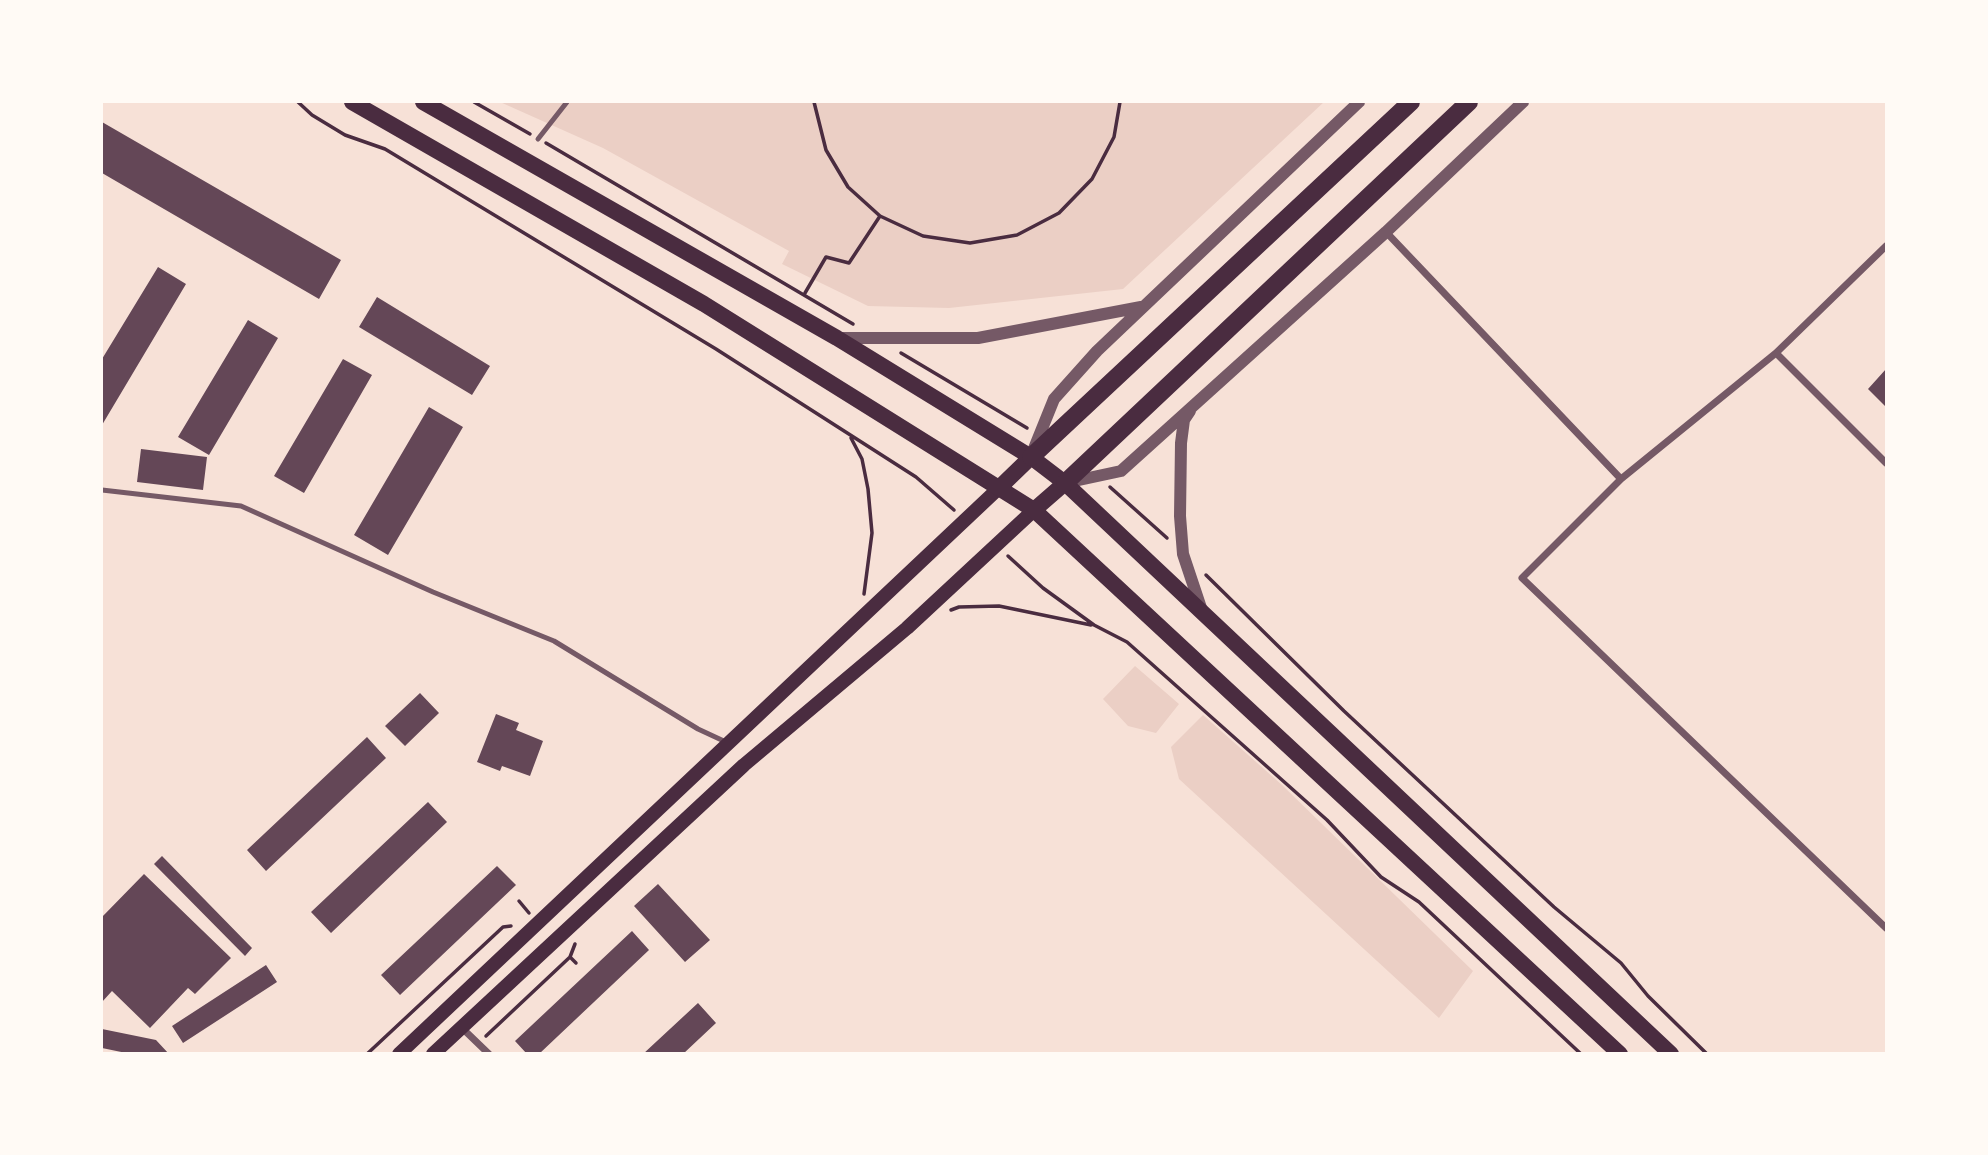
<!DOCTYPE html>
<html>
<head>
<meta charset="utf-8">
<style>
  body { margin:0 }
  #map { position:relative; width:1988px; height:1155px; overflow:hidden; background:#f7e1d7; font-family:Arial,sans-serif }
  canvas { display:block }
  .frame { position:absolute; inset:0; border:103px solid #fffaf5; pointer-events:none }
</style>
</head>
<body>
<div id="map">
<canvas width="1988" height="1155"></canvas>
<div class="frame"></div>
</div>
<script>
const g = document.querySelector('canvas').getContext('2d');
g.lineJoin = 'round';
function fillPath(path, color) { g.fillStyle = color; g.fill(path, 'evenodd'); }
const shape = rows => new Path2D(rows.map(r => 'M' + r).join(''));
function stroke(path, color, width, dash) { g.strokeStyle = color; g.lineWidth = width; g.lineCap = dash ? 'butt' : 'round'; g.setLineDash(dash || []); g.stroke(path); }
fillPath(shape([
  [500,102,1324,102,1123,289,949,308,868,306,782,264,789,251,603,148],
  [1135,666,1179,704,1156,733,1128,726,1103,699],
  [1203,715,1282,785,1473,971,1439,1018,1179,779,1171,747]
]), '#ebcfc5');
fillPath(shape([
  [102,122,341,260,319,299,102,173],
  [158,267,186,284,102,425,102,359],
  [377,297,490,366,472,395,359,327],
  [248,320,278,338,209,455,178,437],
  [343,359,372,375,304,493,274,476],
  [1886,369,1886,407,1868,389],
  [429,407,463,427,388,555,354,535],
  [141,449,207,457,203,490,137,482],
  [420,693,439,713,405,746,385,726],
  [496,714,519,723,516,730,543,741,530,776,502,766,500,771,477,762],
  [367,737,386,758,266,871,247,850],
  [428,802,447,822,331,933,311,912],
  [162,856,252,948,245,956,154,864],
  [497,866,516,885,400,995,381,975],
  [144,874,231,958,195,994,188,988,150,1028,112,991,102,1002,102,917],
  [658,884,710,940,685,962,634,906],
  [632,931,649,950,539,1054,527,1054,515,1041],
  [266,965,277,982,183,1043,172,1026],
  [698,1003,716,1023,683,1054,643,1054],
  [102,1029,156,1040,169,1054,131,1054,102,1048]
]), '#644757');
stroke(shape([
  [298,102,312,115,345,135,385,149,716,349,916,477,954,510],
  [474,102,530,134],
  [814,102,826,150,848,187,880,216,923,236,970,243,1017,235,1059,213,1092,179,1114,137,1120,102],
  [546,143,853,324],
  [805,293,826,257,849,263,880,216],
  [901,353,1027,428],
  [851,438,862,459,868,489,872,533,864,594],
  [1110,487,1167,538],
  [1008,556,1043,588,1094,625,1127,642,1327,820,1381,877,1419,902,1581,1054],
  [1206,575,1344,711,1554,907,1621,963,1648,996,1707,1054],
  [951,610,959,607,999,606,1091,625],
  [519,901,529,913],
  [570,957,576,963],
  [486,1036,570,957,575,944],
  [367,1054,503,927,511,926]
]), '#4a2c40', 3.5);
stroke(shape([
  [538,139,567,102],
  [102,490,241,506,433,592,554,641,698,729,726,742]
]), '#755966', 5);
stroke(shape([
  [1386,232,1621,479,1776,353,1886,463],
  [1776,353,1886,246],
  [1621,479,1522,578,1886,928],
  [462,1028,489,1054]
]), '#755966', 7);
stroke(shape([
  [837,338,978,338,1141,307],
  [1190,411,1184,420,1181,443,1180,516,1183,554,1202,611],
  [1033,451,1054,399,1097,351,1359,102],
  [1065,483,1121,471,1386,232,1523,102]
]), '#755966', 12);
stroke(shape([
  [399,1054,1000,487],
  [433,1054,744,765,907,628,1034,510]
]), '#4a2c40', 14);
stroke(shape([
  [352,102,704,304,1034,510,1620,1054],
  [423,102,837,338,1031,457,1065,483,1671,1054],
  [1000,487,1031,457],
  [1034,510,1065,483]
]), '#4a2c40', 16);
stroke(shape([
  [1031,457,1411,102],
  [1065,483,1469,102]
]), '#4a2c40', 18);
</script>
</body>
</html>
